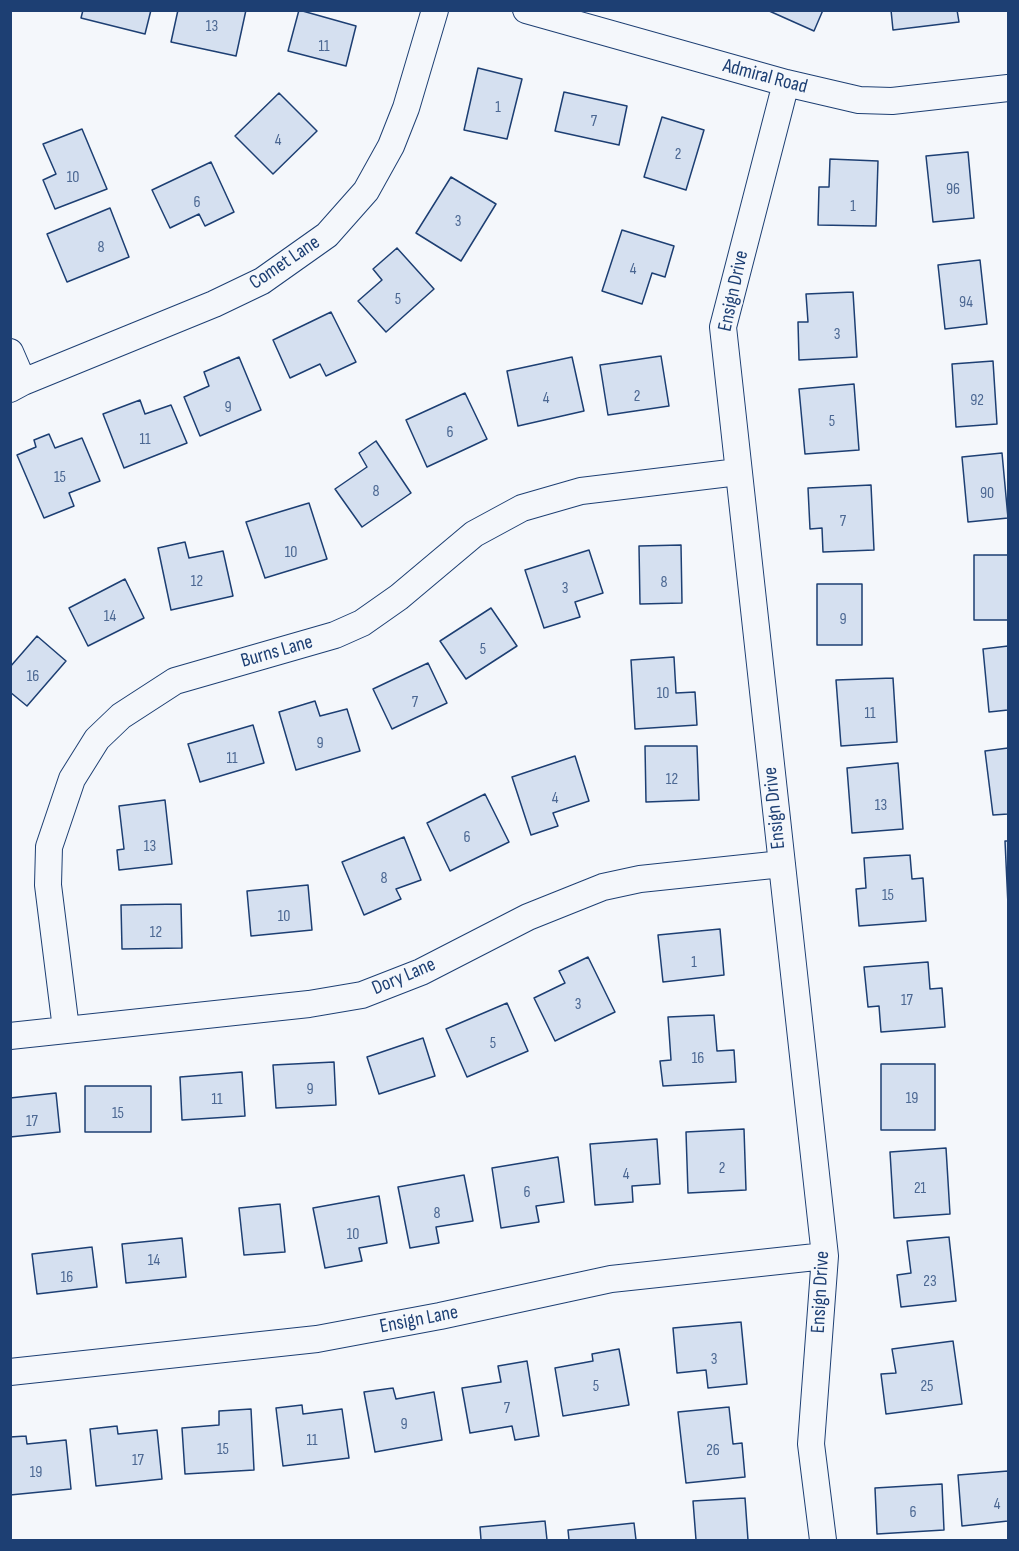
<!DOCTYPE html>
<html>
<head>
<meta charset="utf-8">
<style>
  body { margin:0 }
  #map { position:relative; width:1019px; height:1551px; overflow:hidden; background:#f4f7fb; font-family:"Sofia Sans Condensed",sans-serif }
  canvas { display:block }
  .frame { position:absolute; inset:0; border:12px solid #1d3f73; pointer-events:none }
</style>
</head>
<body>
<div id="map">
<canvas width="1019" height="1551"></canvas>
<div class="frame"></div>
</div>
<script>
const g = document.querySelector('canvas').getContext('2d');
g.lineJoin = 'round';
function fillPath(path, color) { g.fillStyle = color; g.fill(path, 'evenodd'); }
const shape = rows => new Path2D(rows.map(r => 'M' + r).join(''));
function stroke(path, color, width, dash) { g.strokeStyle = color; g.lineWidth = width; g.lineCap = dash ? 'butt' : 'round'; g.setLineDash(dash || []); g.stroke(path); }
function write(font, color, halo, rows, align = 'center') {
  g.font = font + ' "Sofia Sans Condensed",sans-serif'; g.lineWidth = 4.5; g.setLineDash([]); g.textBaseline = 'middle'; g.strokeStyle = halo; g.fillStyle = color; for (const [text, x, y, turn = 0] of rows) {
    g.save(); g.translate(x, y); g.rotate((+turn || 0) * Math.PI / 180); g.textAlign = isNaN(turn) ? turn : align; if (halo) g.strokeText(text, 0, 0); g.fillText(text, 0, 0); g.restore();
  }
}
const building = shape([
  [83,10,151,10,145,34,81,18,83,10],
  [178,10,246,10,236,56,171,42,178,10],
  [299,10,356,26,346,66,288,51,299,10],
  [767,10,823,10,814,31,767,10],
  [891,10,957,10,959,22,893,30,891,10],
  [478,68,522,79,507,139,464,130,478,68],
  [564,92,627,106,619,145,555,131,564,92],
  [279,93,317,131,273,174,235,136,279,93],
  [662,117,704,130,686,190,644,177,662,117],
  [82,129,107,189,55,209,43,180,56,174,43,144,82,129],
  [968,152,974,218,933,222,926,156,968,152],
  [830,159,878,161,876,226,818,225,819,187,829,187,830,159],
  [211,162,234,212,205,226,199,214,170,228,152,190,211,162],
  [451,177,496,204,461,261,416,233,451,177],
  [110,208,129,257,67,282,47,234,110,208],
  [622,230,674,246,665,277,652,273,642,304,602,291,622,230],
  [397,248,434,289,386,332,358,301,382,280,373,269,397,248],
  [980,260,987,324,945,329,938,265,980,260],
  [853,292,857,357,799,360,798,322,808,322,806,294,853,292],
  [331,312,356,362,326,376,320,364,290,378,273,340,331,312],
  [661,356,669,406,608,415,600,365,661,356],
  [239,357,261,410,200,436,184,397,209,386,204,372,239,357],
  [572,357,584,411,518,426,507,371,572,357],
  [993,361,997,424,956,427,952,364,993,361],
  [854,384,859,450,805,454,799,389,854,384],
  [465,393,487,439,427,467,406,420,465,393],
  [140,400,145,414,171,405,187,443,124,468,103,414,140,400],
  [49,434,55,448,82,438,100,481,69,493,74,506,44,518,17,455,36,447,34,440,49,434],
  [376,441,411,493,362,527,335,489,367,467,359,453,376,441],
  [1002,453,1008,518,968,522,962,457,1002,453],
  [871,485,874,550,823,552,822,528,810,529,808,488,871,485],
  [309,503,327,559,265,578,246,522,309,503],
  [185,542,189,558,223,551,233,596,171,610,158,548,185,542],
  [681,545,682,603,640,604,639,546,681,545],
  [589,550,603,593,575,602,580,617,544,628,525,570,589,550],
  [974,555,1008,555,1008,620,974,620,974,555],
  [125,579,144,618,88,646,69,608,125,579],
  [817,584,862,584,862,645,817,645,817,584],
  [491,608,517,646,466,679,440,641,491,608],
  [37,636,66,661,27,706,10,692,10,667,37,636],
  [1008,646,1008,710,989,712,983,649,1008,646],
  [674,657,676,693,695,692,697,725,635,729,631,660,674,657],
  [428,663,447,703,392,729,373,689,428,663],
  [893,678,897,742,841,746,836,680,893,678],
  [315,701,320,716,347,709,360,751,296,770,279,712,315,701],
  [253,725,264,763,200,782,188,744,253,725],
  [645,746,697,746,699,800,646,802,645,746],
  [1008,748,1008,814,993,815,985,751,1008,748],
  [575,756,589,801,553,813,558,826,531,835,512,777,575,756],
  [898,763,903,829,852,833,847,768,898,763],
  [485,794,509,842,450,871,427,823,485,794],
  [165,800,172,864,119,870,117,850,124,849,119,806,165,800],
  [404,837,421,880,396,889,401,899,364,915,342,862,404,837],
  [1005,841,1008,841,1008,905,1005,841],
  [910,855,912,879,923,878,926,921,859,926,856,889,866,888,864,858,910,855],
  [308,885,312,930,251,936,247,891,308,885],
  [181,904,182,948,122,949,121,905,181,904],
  [720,929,724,975,663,982,658,935,720,929],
  [588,957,615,1012,555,1041,534,998,565,983,559,971,588,957],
  [928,962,930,989,942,988,945,1027,881,1032,879,1006,868,1007,864,967,928,962],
  [507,1003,528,1051,467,1077,446,1029,507,1003],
  [714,1015,717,1051,734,1050,736,1082,663,1086,660,1061,671,1060,668,1017,714,1015],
  [423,1038,435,1076,379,1094,367,1057,423,1038],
  [334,1062,336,1105,276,1108,273,1065,334,1062],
  [881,1064,935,1064,935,1130,881,1130,881,1064],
  [242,1072,245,1116,182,1120,180,1077,242,1072],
  [85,1086,151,1086,151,1132,85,1132,85,1086],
  [56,1093,60,1132,10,1137,10,1098,56,1093],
  [744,1129,746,1190,688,1193,686,1132,744,1129],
  [657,1139,660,1184,632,1186,633,1202,595,1205,590,1144,657,1139],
  [946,1148,950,1214,894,1218,890,1152,946,1148],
  [558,1157,564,1202,536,1206,539,1222,501,1228,492,1168,558,1157],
  [464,1175,473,1221,436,1227,439,1243,410,1248,398,1187,464,1175],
  [379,1196,387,1243,359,1248,362,1261,325,1268,313,1208,379,1196],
  [280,1204,285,1252,244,1255,239,1208,280,1204],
  [949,1237,956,1301,901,1307,897,1275,911,1273,907,1241,949,1237],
  [182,1238,186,1277,126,1283,122,1244,182,1238],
  [92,1247,97,1287,37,1294,32,1254,92,1247],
  [741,1322,747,1384,708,1388,706,1370,677,1373,673,1328,741,1322],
  [953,1341,962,1404,886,1414,881,1374,896,1373,892,1349,953,1341],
  [619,1349,629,1405,563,1416,555,1368,593,1361,592,1354,619,1349],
  [527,1361,539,1436,515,1440,512,1426,470,1433,462,1388,501,1382,498,1366,527,1361],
  [393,1388,396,1399,434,1392,442,1440,375,1452,364,1392,393,1388],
  [302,1405,303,1414,342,1409,349,1458,283,1466,276,1408,302,1405],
  [729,1407,733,1444,742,1443,745,1477,686,1483,678,1412,729,1407],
  [251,1409,254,1470,185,1474,182,1428,219,1425,219,1411,251,1409],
  [117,1426,118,1434,157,1430,162,1479,96,1486,90,1429,117,1426],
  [26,1436,27,1444,66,1440,71,1489,10,1495,10,1437,26,1436],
  [1008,1471,1008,1521,962,1526,958,1475,1008,1471],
  [942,1484,944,1530,877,1534,875,1488,942,1484],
  [745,1498,748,1540,696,1540,693,1501,745,1498],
  [545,1521,547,1540,481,1540,480,1527,545,1521],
  [634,1523,636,1540,569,1540,568,1530,634,1523]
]);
fillPath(building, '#d5e0f0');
stroke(building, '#1d3f73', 1.5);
const minor = shape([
  [526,10,786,83,859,100,892,101,1008,88],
  [786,83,723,327,825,1256,811,1444,823,1540],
  [10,352,23,382],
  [10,389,23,382,214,304,262,281,327,235,366,191,391,146,406,108,435,10],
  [66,1029,48,885,49,847,72,779,97,739,121,716,175,681,335,635,362,623,399,597,474,534,522,508,581,491,738,472],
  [10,1036,309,1004,362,995,421,972,528,917,603,887,640,879,782,864],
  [10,1372,317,1339,440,1316,611,1279,825,1256]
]);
stroke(minor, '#1d3f73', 28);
stroke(minor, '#f4f7fb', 26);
write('16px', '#4b6792', null, [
  ["13",212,27],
  ["11",324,47],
  ["1",498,108],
  ["7",594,122],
  ["4",278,141],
  ["2",678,155],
  ["10",73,178],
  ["96",953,190],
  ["6",197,203],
  ["1",853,207],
  ["3",458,222],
  ["8",101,248],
  ["4",633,270],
  ["5",398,300],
  ["94",966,303],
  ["3",837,335],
  ["2",637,397],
  ["4",546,399],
  ["92",977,401],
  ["9",228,408],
  ["5",832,422],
  ["6",450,433],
  ["11",145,440],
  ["15",60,478],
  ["8",376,492],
  ["90",987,494],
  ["7",843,522],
  ["10",291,553],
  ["12",197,582],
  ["8",664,583],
  ["3",565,589],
  ["14",110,617],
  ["9",843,620],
  ["5",483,650],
  ["16",33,677],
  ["10",663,694],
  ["7",415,703],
  ["11",870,714],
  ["9",320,744],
  ["11",232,759],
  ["12",672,780],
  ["4",555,799],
  ["13",881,806],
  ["6",467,838],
  ["13",150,847],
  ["8",384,879],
  ["15",888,896],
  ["10",284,917],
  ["12",156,933],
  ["1",694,963],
  ["17",907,1001],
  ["3",578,1005],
  ["5",493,1044],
  ["16",698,1059],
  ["9",310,1090],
  ["19",912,1099],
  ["11",217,1100],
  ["15",118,1114],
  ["17",32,1122],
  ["2",722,1169],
  ["4",626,1175],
  ["21",920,1189],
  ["6",527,1193],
  ["8",437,1214],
  ["10",353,1235],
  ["14",154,1261],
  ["16",67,1278],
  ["23",930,1282],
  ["3",714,1360],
  ["5",596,1387],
  ["25",927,1387],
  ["7",507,1409],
  ["9",404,1425],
  ["11",312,1441],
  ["15",223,1450],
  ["26",713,1451],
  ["17",138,1461],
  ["19",36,1473],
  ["4",997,1505],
  ["6",913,1513]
]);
write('20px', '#1d3f73', '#f4f7fb', [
  ["Admiral Road",765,77,15],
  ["Comet Lane",285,263,-34],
  ["Ensign Drive",734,291,-78],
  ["Burns Lane",277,652,-16],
  ["Ensign Drive",775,808,-96],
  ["Dory Lane",404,977,-23],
  ["Ensign Drive",821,1292,-87],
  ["Ensign Lane",419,1320,-11]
]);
</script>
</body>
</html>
